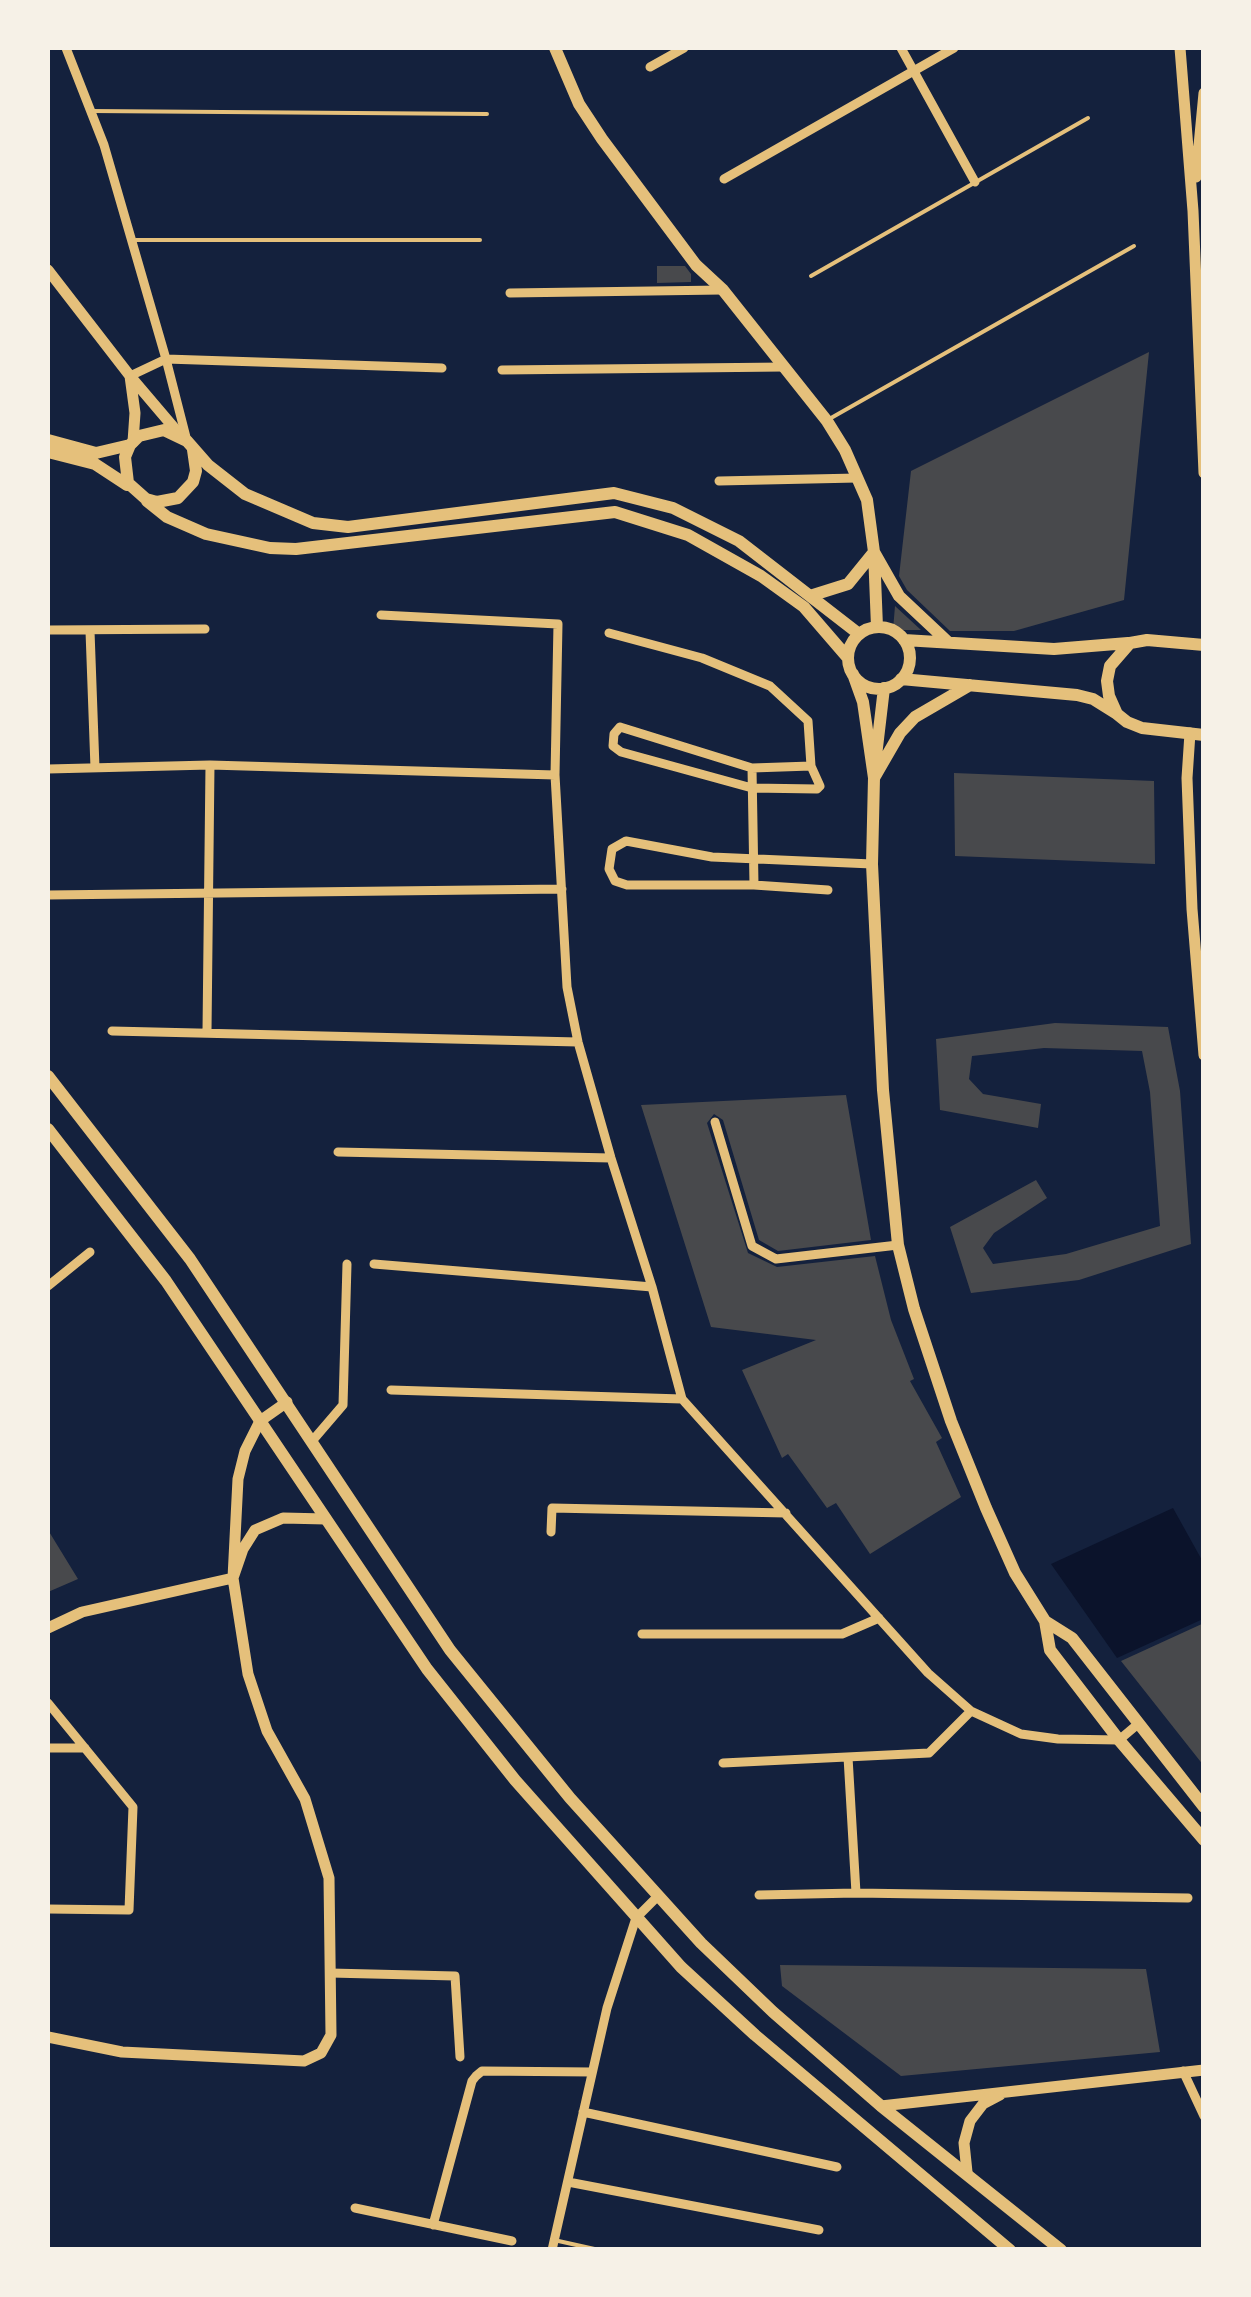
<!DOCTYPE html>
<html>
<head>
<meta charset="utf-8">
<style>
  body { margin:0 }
  #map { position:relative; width:1251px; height:2297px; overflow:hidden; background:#14213d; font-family:Barlow,sans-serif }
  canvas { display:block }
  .frame { position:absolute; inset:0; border:50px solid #f6f1e7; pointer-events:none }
</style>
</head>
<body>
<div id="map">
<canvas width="1251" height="2297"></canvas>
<div class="frame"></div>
</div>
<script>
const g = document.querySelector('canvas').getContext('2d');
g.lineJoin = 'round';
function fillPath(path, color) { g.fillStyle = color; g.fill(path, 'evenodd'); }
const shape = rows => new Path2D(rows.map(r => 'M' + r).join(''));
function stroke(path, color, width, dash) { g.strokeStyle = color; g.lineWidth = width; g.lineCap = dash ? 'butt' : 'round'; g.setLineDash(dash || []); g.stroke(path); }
fillPath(shape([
  [1173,1508,1203,1562,1203,1619,1117,1658,1051,1564]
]), '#0b132b');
fillPath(shape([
  [657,266,685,266,691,274,691,282,657,283],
  [1149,352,1124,600,1014,631,950,631,907,590,899,576,911,471],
  [895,606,921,630,893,630],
  [954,773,1154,781,1155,864,955,856],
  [1055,1023,1168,1027,1180,1091,1191,1244,1079,1280,971,1293,950,1227,1036,1180,1047,1198,994,1233,983,1248,993,1264,1066,1254,1160,1226,1150,1092,1142,1051,1044,1048,972,1056,969,1079,983,1094,1041,1104,1038,1128,940,1110,936,1039],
  [846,1095,871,1240,778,1251,759,1240,723,1120,714,1114,707,1123,748,1253,777,1267,875,1256,891,1320,914,1379,910,1381,942,1438,936,1442,961,1497,870,1554,836,1503,827,1508,788,1454,782,1458,742,1370,816,1340,711,1327,641,1105],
  [48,1530,78,1579,48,1592],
  [1204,1623,1204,1766,1121,1661],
  [780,1965,1146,1969,1160,2052,901,2076,782,1986]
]), '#48494c');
stroke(shape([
  [91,111,487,114],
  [136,240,480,240],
  [811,276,1088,118],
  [831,418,1134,246],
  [554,2240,599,2250]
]), '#e5c07b', 4);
stroke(shape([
  [66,48,104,145,166,359,130,376],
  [901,48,975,182],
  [650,67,684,48],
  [724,179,954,48],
  [510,293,722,290],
  [502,370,784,367],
  [187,441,166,359,442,368],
  [719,481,857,478],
  [381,615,558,624,555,775,567,987,578,1042,611,1158,652,1287,682,1399,928,1673,971,1711,1021,1734,1058,1739,1119,1740,1138,1724],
  [48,630,205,629],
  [90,631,95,768],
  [609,633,702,658,770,686,808,721,811,766],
  [620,727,752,768,811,766,820,786,817,789,752,788,621,752,613,746,614,734,620,727],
  [752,768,754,885],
  [48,769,210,765,555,775],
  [828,890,754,885,627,885,615,881,609,869,612,849,626,841,712,857,872,864],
  [48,895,562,889],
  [112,1031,578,1042],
  [207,1031,210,765],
  [715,1122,752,1246,776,1259,898,1245],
  [338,1152,611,1158],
  [374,1264,652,1287],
  [48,1286,90,1252],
  [391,1390,682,1399],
  [313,1440,343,1405,347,1264],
  [551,1532,552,1508,786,1513],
  [642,1634,842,1634,879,1618],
  [48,1703,133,1807,129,1910,48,1909],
  [48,1748,85,1748],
  [848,1757,856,1893],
  [723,1763,929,1753,971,1711],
  [759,1895,856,1893,1188,1898],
  [330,1973,455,1976,460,2057],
  [1183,2071,1204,2116],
  [583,2112,837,2167],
  [568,2182,819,2230],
  [355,2208,512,2241],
  [433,2225,472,2081,476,2076,482,2071,592,2072],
  [552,2250,607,2008,636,1918,658,1896]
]), '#e5c07b', 9);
stroke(shape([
  [1180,48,1193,211,1204,473],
  [1196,177,1204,93],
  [48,270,130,376],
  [133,442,135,413,130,376,181,436],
  [1190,733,1187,778,1192,909,1204,1055],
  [287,1402,260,1421,245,1451,238,1479,233,1578,243,1549,255,1530,283,1518,326,1519],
  [48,1628,82,1612,233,1578,248,1674,267,1731,305,1799,329,1878,331,2035,321,2053,304,2061,122,2052,48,2037],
  [881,2106,1204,2070],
  [967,2172,964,2143,970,2121,983,2104,1000,2095]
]), '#e5c07b', 11);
stroke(shape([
  [555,48,579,104,602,139,696,265,723,290,827,421,845,450,867,500,874,552,877,627],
  [48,440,96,453,130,445],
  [193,450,196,471,193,482,178,498,157,502,146,499,128,483,125,457,130,445,139,436,164,430,187,441,208,465,245,494,313,523,348,527,614,493,673,508,739,541,859,634],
  [48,452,95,464,127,485],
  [147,501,167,517,206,534,270,548,296,549,615,512,688,535,761,576,804,607,848,658],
  [813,595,848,584,874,552,899,596,948,642],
  '848 658a31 31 0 1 1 62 0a31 31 0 1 1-62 0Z',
  [904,640,1054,649,1128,643],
  [1204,645,1147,640,1130,643,1110,666,1107,681,1109,696,1117,714,1127,722,1142,728,1204,735],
  [853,674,863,702,874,778,872,864,883,1090,898,1245,914,1309,951,1421,986,1508,1015,1573,1045,1621,1050,1650,1119,1740,1204,1840],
  [901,679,1077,695,1093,699,1117,714],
  [876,756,884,688],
  [874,778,900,733,915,717,970,685],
  [48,1076,190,1259,450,1650,570,1798,701,1943,773,2012,881,2106,1061,2250],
  [48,1129,166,1281,427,1669,515,1780,681,1967,755,2035,1010,2250],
  [1045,1621,1072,1638,1204,1807]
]), '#e5c07b', 12);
</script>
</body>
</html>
